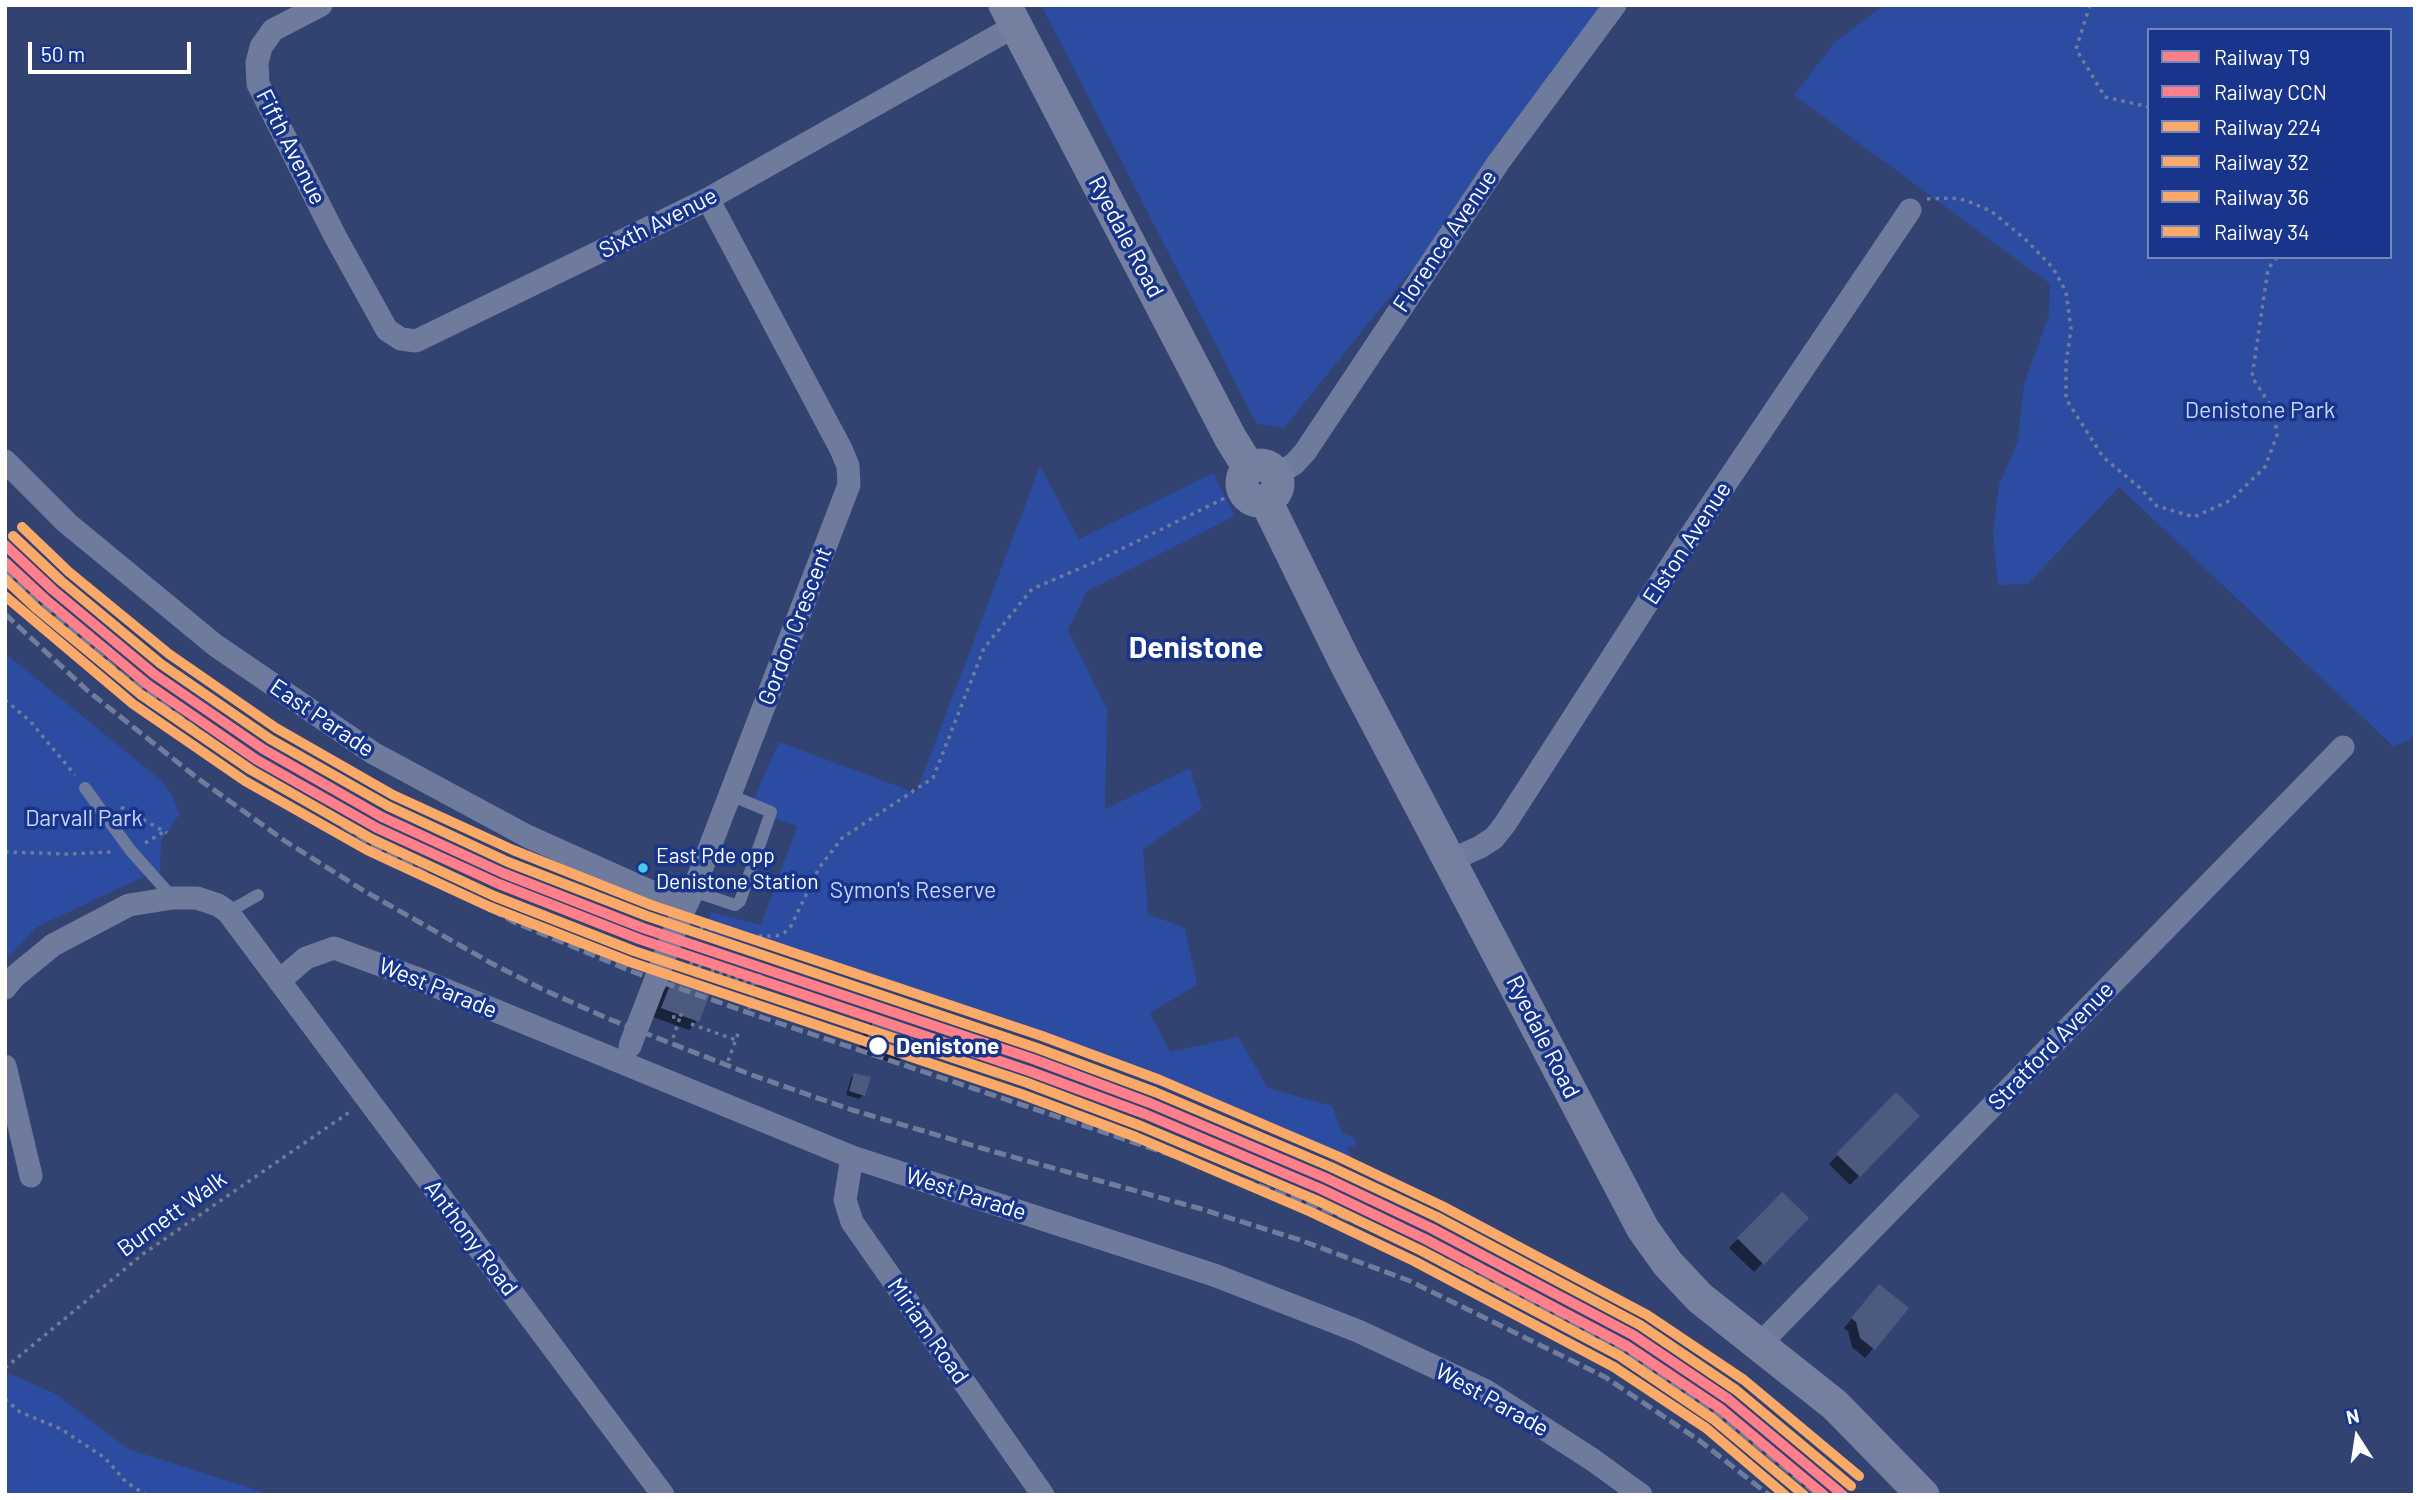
<!DOCTYPE html>
<html>
<head>
<meta charset="utf-8">
<style>
  body { margin:0 }
  #map { position:relative; width:2420px; height:1500px; overflow:hidden; background:#324271; font-family:Barlow,sans-serif }
  canvas { display:block }
  .frame { position:absolute; inset:0; border:7px solid #fff; pointer-events:none }
  .legend { position:absolute; left:2147px; top:28px; width:245px; height:231px; box-sizing:border-box; background:#18358b; border:2px solid #7486b9; margin:0; padding:9px 12px; list-style:none; font-size:21px; color:#fff }
  .legend li { display:flex; align-items:center; gap:14px; height:35px }
  .legend b { width:35px; border:2px solid #7486b9 }
  .north { position:absolute; left:2322px; top:1402px; width:70px; height:70px; -webkit-text-stroke:5px #18358b; paint-order:stroke; rotate:348deg; font-size:19px; font-weight:700; line-height:28px; text-align:center; color:#fff }
  .north::after { content:''; display:block; margin:auto; width:24px; height:32px; background:#fff; clip-path:polygon(50% 0,100% 100%,50% 72%,0 100%) }
  .scale { position:absolute; left:28px; top:42px; width:163px; height:32px; box-sizing:border-box; border:4px solid #fff; border-top:0; padding-left:9px; font-size:21px; line-height:24px; white-space:nowrap; color:#fff; -webkit-text-stroke:5px #18358b; paint-order:stroke }
</style>
</head>
<body>
<div id="map">
<canvas width="2420" height="1500"></canvas>
<div class="frame"></div>
<ul class="legend">
<li><b style="height:9px;background:#ff808b"></b>Railway T9</li>
<li><b style="height:9px;background:#ff808b"></b>Railway CCN</li>
<li><b style="height:9px;background:#faa969"></b>Railway 224</li>
<li><b style="height:9px;background:#faa969"></b>Railway 32</li>
<li><b style="height:9px;background:#faa969"></b>Railway 36</li>
<li><b style="height:9px;background:#faa969"></b>Railway 34</li>
</ul>
<div class="north">N</div>
<div class="scale">50 m</div>
</div>
<script>
const g = document.querySelector('canvas').getContext('2d');
g.lineJoin = 'round';
function fillPath(path, color) { g.fillStyle = color; g.fill(path, 'evenodd'); }
const shape = rows => new Path2D(rows.map(r => 'M' + r).join(''));
function stroke(path, color, width, dash) { g.strokeStyle = color; g.lineWidth = width; g.lineCap = dash ? 'butt' : 'round'; g.setLineDash(dash || []); g.stroke(path); }
function write(font, color, halo, rows, align = 'center') {
  g.font = font + ' Barlow,sans-serif'; g.lineWidth = 7; g.setLineDash([]); g.textBaseline = 'middle'; g.strokeStyle = halo; g.fillStyle = color; for (const [text, x, y, turn = 0] of rows) {
    g.save(); g.translate(x, y); g.rotate((+turn || 0) * Math.PI / 180); g.textAlign = isNaN(turn) ? turn : align; if (halo) g.strokeText(text, 0, 0); g.fillText(text, 0, 0); g.restore();
  }
}
fillPath(shape([
  [1041,5,1613,5,1498,163,1284,428,1256,423],
  [1884,5,2415,5,2415,737,2394,747,2119,487,2028,584,1998,585,1993,533,1999,485,2018,440,2024,384,2049,315,2050,284,1794,95,1835,42],
  [2149,30,2390,30,2390,257,2149,257],
  [1040,466,1079,539,1213,473,1235,516,1087,591,1068,630,1107,709,1105,809,1190,768,1202,809,1143,849,1148,914,1185,928,1197,985,1150,1013,1170,1052,1238,1037,1268,1088,1332,1106,1342,1133,1355,1138,1355,1148,1347,1146,1353,1162,1036,1038,790,948,704,933,711,912,761,925,797,826,749,810,779,742,916,793],
  [5,653,162,781,173,797,179,815,161,841,160,875,145,876,37,927,5,961],
  [5,1372,56,1394,128,1449,272,1495,5,1495]
]), '#2b4ca1');
fillPath(shape([
  [672,982,697,1021,689,1030,653,1017,663,991],
  [874,1020,905,1055,896,1064,858,1051,865,1029],
  [855,1074,863,1095,859,1099,846,1095,851,1078],
  [1896,1095,1917,1116,1850,1185,1829,1164],
  [1782,1194,1807,1218,1754,1272,1729,1248],
  [1871,1295,1907,1308,1865,1358,1852,1347,1848,1331,1844,1328]
]), '#0007');
fillPath(shape([
  [672,980,710,994,699,1022,661,1008],
  [874,1018,914,1032,906,1056,866,1042],
  [854,1073,871,1077,865,1096,849,1091],
  [1896,1092,1920,1116,1860,1177,1836,1154],
  [1782,1192,1809,1218,1764,1265,1737,1238],
  [1879,1284,1909,1308,1875,1350,1860,1338,1856,1322,1851,1318]
]), '#4c5a80');
stroke(shape([
  [2090,5,2076,49,2105,97,2149,107],
  [1927,199,1951,198,1965,200,1991,211,2025,239,2053,268,2066,292,2071,329,2066,364,2066,399,2103,457,2140,488,2157,506,2194,517,2231,500,2265,467,2277,435,2274,411,2252,377,2268,269,2277,257],
  [5,700,30,721,75,775],
  [121,807,167,833],
  [145,843,165,831],
  [5,852,67,854,112,852],
  [700,927,755,936,776,936,784,933,791,926,819,868,842,838,933,778,984,648,1032,589,1097,561,1237,492],
  [690,962,699,968,692,988],
  [699,968,704,956],
  [711,970,757,985],
  [749,1009,760,974],
  [672,1017,680,1017,683,1010],
  [691,1024,736,1040],
  [673,1038,680,1017],
  [728,1061,739,1031],
  [5,1368,143,1254,351,1111],
  [5,1399,20,1412,61,1429,105,1458,126,1482,146,1495]
]), '#6e7b9d', 3.5, [3.5, 5]);
stroke(shape([
  [85,788,131,851,173,898],
  [693,891,735,905,740,901,771,812,730,795],
  [228,912,258,895]
]), '#6e7b9d', 12);
stroke(shape([
  [321,5,273,30,261,47,257,63,258,84,335,236,387,330,401,339,416,341,708,199,1015,26],
  [5,461,67,523,215,645,373,753,527,836,685,907],
  [1276,475,1294,464,1305,452,1498,163,1615,5],
  [1451,860,1480,847,1494,838,1505,824,1689,538,1910,210],
  [679,920,693,891,849,485,848,466,841,449,708,199],
  [279,981,306,958,334,948,416,978,852,1157,1214,1275,1358,1331,1486,1391,1593,1460,1641,1495],
  [5,988,14,977,53,945,129,905,173,898,197,898,218,905,228,912,663,1495],
  [5,1066,31,1176],
  [852,1157,845,1200,852,1222,1043,1495],
  [1759,1345,2343,747]
]), '#6e7b9d', 23);
stroke(shape([
  [1005,5,1231,439,1249,468],
  '1242 483a18 18 0 1 1 36 0a18 18 0 1 1-36 0Z',
  [1266,501,1344,660,1643,1229,1668,1264,1700,1298,1835,1405,1923,1495]
]), '#7580a1', 33);
stroke(shape([
  [5,570,120,673,243,763,373,845,514,922,631,971,752,1014,1201,1165,1313,1205,1425,1250,1623,1349,1717,1413,1818,1495],
  [5,614,88,691,196,777,285,841,361,889,491,963,542,989,609,1019,752,1075,852,1110,995,1152,1198,1208,1300,1240,1410,1281,1605,1377,1700,1441,1769,1495]
]), '#6f7c9c', 5, [12, 5]);
stroke(shape([
  [630,1046,678,922]
]), '#6e7b9d', 23);
stroke(shape([
  [5,545,53,590,154,674,263,749,382,817,503,873,643,928,1033,1059,1150,1103,1326,1178,1431,1228,1633,1335,1728,1399,1843,1495]
]), '#ff808b', 10);
stroke(shape([
  [5,562,45,599,147,684,257,760,377,828,499,884,639,939,1029,1071,1145,1114,1321,1189,1425,1239,1627,1346,1721,1409,1824,1495]
]), '#ff808b', 10);
stroke(shape([
  [13,536,61,581,161,664,270,739,388,806,508,862,647,916,1037,1048,1155,1092,1331,1167,1437,1217,1640,1325,1736,1390,1851,1486]
]), '#faa969', 10);
stroke(shape([
  [5,579,37,609,140,694,251,770,372,839,494,896,634,951,1025,1082,1141,1126,1316,1200,1420,1250,1620,1356,1713,1419,1804,1495]
]), '#faa969', 10);
stroke(shape([
  [22,527,69,572,169,654,276,728,393,795,513,850,651,905,1042,1036,1160,1080,1337,1156,1442,1206,1647,1315,1744,1380,1859,1476]
]), '#faa969', 10);
stroke(shape([
  [5,596,133,704,245,781,367,850,490,907,630,962,1021,1094,1136,1137,1311,1212,1414,1261,1614,1367,1706,1428,1785,1495]
]), '#faa969', 10);
for (const [x, y, r, color] of [
  [643,868,6,"#46cce9"],
  [878,1046,10,"#fff"]
]) { const dot = new Path2D(); dot.arc(x, y, r, 0, 2 * Math.PI); g.fillStyle = color; g.fill(dot); stroke(dot, '#18358b', 2.5); }
write('21px', '#fff', '#18358b', [
  ["East Pde opp",656,856],
  ["Denistone Station",656,882]
], 'left');
write('23px', '#fff', '#18358b', [
  ["Fifth Avenue",291,147,63],
  ["Sixth Avenue",658,223,-27],
  ["Ryedale Road",1126,237,62],
  ["Florence Avenue",1445,241,-56],
  ["Elston Avenue",1687,543,-57],
  ["Gordon Crescent",795,626,-69],
  ["East Parade",322,718,34],
  ["West Parade",438,988,22],
  ["Ryedale Road",1543,1037,63],
  ["Stratford Avenue",2051,1046,-46],
  ["West Parade",966,1194,18],
  ["Burnett Walk",172,1214,-36],
  ["Anthony Road",471,1238,53],
  ["Miriam Road",928,1331,55],
  ["West Parade",1492,1400,29]
]);
write('23px', '#c7d5fa', '#18358b', [
  ["Denistone Park",2260,410],
  ["Darvall Park",84,818],
  ["Symon's Reserve",913,890]
]);
write('bold 23px', '#fff', '#18358b', [
  ["Denistone",896,1046]
], 'left');
write('bold 30px', '#fff', '#18358b', [
  ["Denistone",1196,648]
]);
</script>
</body>
</html>
